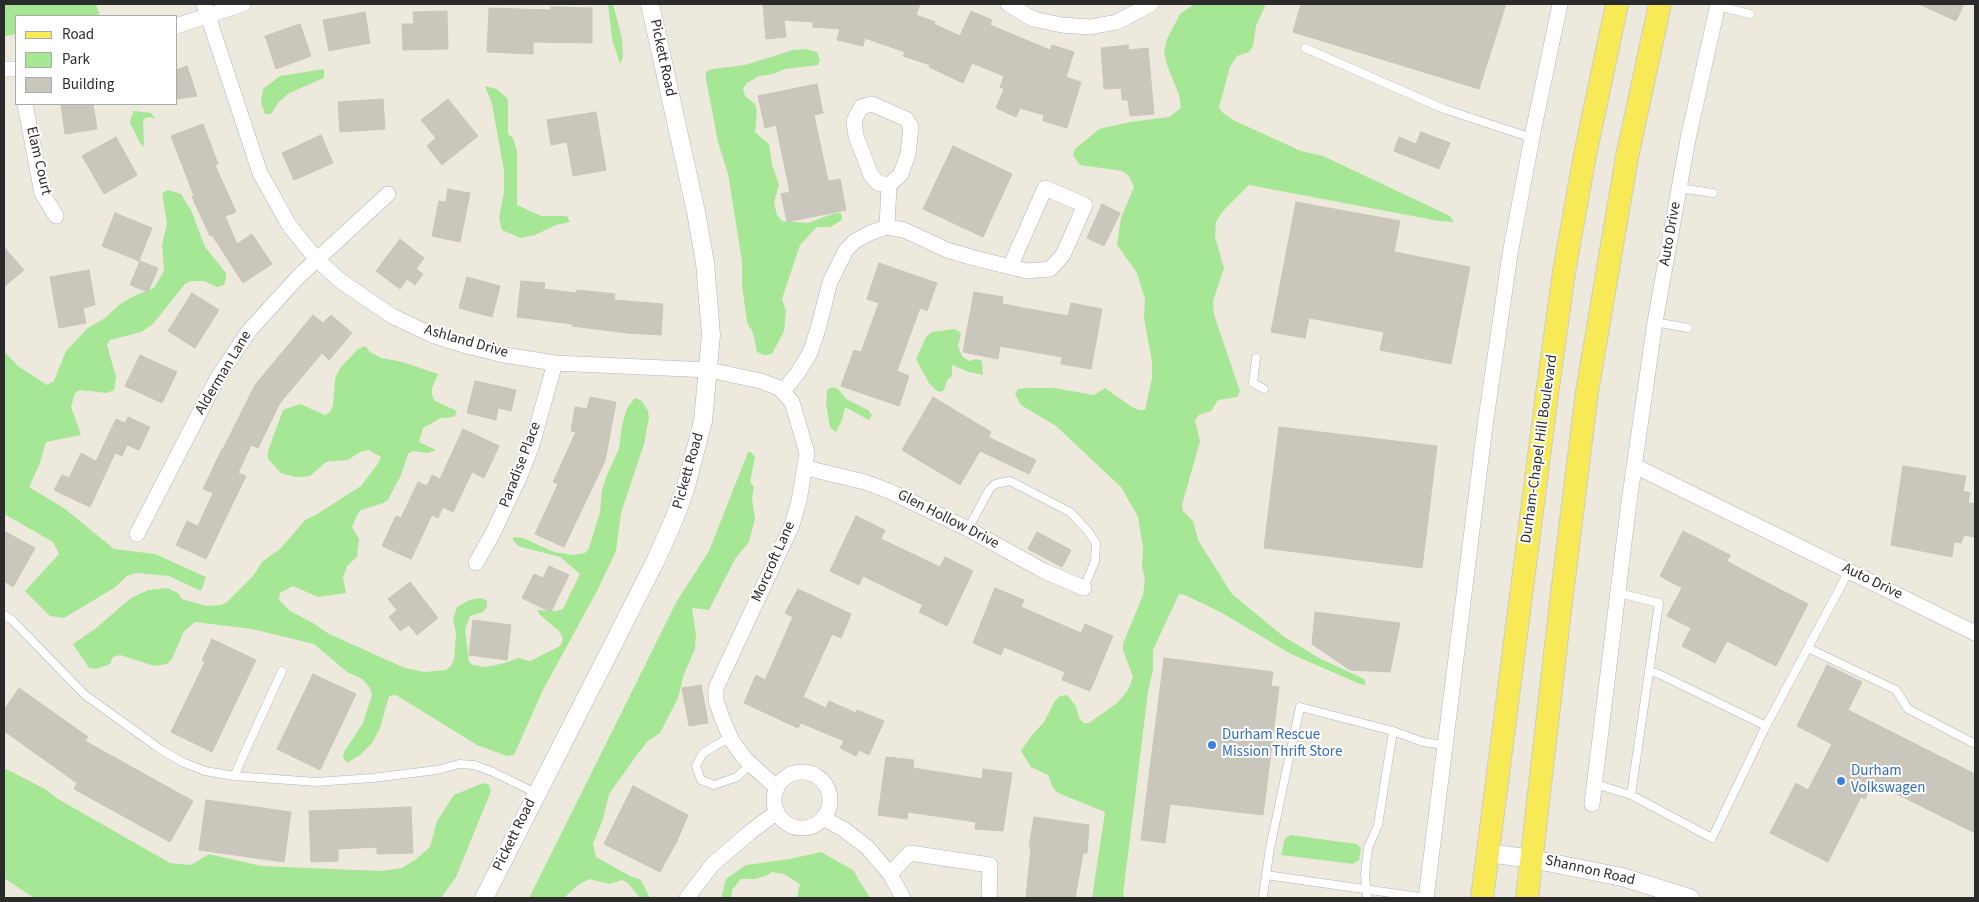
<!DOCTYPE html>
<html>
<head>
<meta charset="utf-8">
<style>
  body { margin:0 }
  #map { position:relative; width:1979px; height:902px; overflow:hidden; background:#eee9dd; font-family:"Source Sans 3",sans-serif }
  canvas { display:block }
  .frame { position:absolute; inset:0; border:5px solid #2b2b2b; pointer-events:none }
  .legend { position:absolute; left:15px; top:15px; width:162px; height:90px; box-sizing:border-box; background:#fff; border:1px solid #aaa; margin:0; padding:6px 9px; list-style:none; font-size:15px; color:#2b2b2b }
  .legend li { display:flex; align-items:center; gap:10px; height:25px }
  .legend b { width:25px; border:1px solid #aaa }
</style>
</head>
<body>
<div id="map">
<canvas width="1979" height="902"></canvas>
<div class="frame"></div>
<ul class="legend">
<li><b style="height:6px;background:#f8ea57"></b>Road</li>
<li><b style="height:14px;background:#a6e796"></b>Park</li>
<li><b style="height:14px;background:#c9c6bc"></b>Building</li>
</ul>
</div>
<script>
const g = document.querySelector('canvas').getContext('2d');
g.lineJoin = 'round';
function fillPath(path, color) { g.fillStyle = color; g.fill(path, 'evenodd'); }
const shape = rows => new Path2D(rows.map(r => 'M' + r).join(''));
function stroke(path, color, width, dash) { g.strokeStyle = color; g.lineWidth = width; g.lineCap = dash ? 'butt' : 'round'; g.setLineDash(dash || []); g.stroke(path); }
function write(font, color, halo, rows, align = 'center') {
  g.font = font + ' "Source Sans 3",sans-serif'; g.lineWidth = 4; g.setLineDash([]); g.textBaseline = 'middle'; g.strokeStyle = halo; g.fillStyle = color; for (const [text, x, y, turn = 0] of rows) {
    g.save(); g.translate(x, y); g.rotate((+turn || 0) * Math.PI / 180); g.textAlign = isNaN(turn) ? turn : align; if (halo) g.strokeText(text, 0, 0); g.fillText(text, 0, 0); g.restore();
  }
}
fillPath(shape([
  [4,4,96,4,100,16,16,16,16,34,4,36],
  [608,4,613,4,622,38,623,58,620,64,612,39],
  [1194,4,1266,4,1256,26,1253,46,1249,52,1237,56,1230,67,1219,107,1222,112,1233,120,1301,151,1323,156,1450,216,1454,222,1439,221,1249,185,1223,211,1216,222,1215,237,1224,268,1213,301,1214,315,1240,391,1237,397,1218,400,1211,411,1199,415,1195,420,1200,441,1182,505,1183,511,1193,521,1198,540,1232,594,1283,636,1319,658,1364,679,1366,685,1360,684,1291,654,1222,613,1185,595,1179,594,1153,650,1153,669,1148,692,1123,895,1125,898,1092,898,1105,812,1058,793,1053,788,1048,775,1031,767,1021,751,1032,735,1044,722,1055,701,1060,696,1067,695,1076,706,1079,718,1084,723,1089,723,1117,703,1128,690,1133,677,1123,650,1123,644,1143,595,1145,580,1142,567,1143,548,1138,517,1121,487,1056,426,1021,405,1015,394,1018,389,1026,388,1054,388,1094,395,1105,388,1132,407,1139,410,1145,410,1152,378,1152,361,1144,319,1145,299,1137,273,1117,245,1121,218,1134,187,1128,175,1122,171,1080,165,1073,155,1075,149,1099,129,1130,122,1169,117,1181,108,1179,95,1167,65,1164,52,1167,39,1180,14],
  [806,49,817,52,820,59,818,65,785,69,773,74,759,76,747,83,743,89,745,96,755,104,757,111,755,132,769,144,772,165,779,184,774,203,777,215,782,221,808,223,835,213,841,213,842,220,830,227,817,227,800,245,782,299,786,311,784,331,772,354,764,355,757,352,753,333,747,322,742,285,742,261,728,174,718,142,706,79,706,72,712,69,745,65,793,50],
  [324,69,324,78,289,93,278,103,271,114,265,114,261,102,263,89,280,76],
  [485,86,497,89,508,99,508,134,513,138,517,151,517,205,541,216,567,216,570,222,556,225,535,235,520,238,502,230,499,218,504,192,504,171,492,104],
  [134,111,151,113,155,119,150,117,143,119,144,147,140,143,130,123,131,117],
  [168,190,181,194,191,210,205,247,226,273,226,279,224,285,217,287,204,281,191,281,185,284,153,324,141,332,110,340,107,345,116,377,114,390,107,393,80,390,75,393,71,407,81,435,46,442,40,463,29,487,64,508,114,549,155,554,206,577,201,591,169,576,136,573,127,576,114,588,64,618,50,616,25,591,59,554,53,542,4,514,4,351,18,366,47,385,54,381,66,351,88,328,105,318,120,304,136,295,154,288,164,271,162,245,167,224,162,193],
  [955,329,961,333,958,346,962,356,969,361,976,359,982,361,983,375,969,372,952,365,952,376,947,380,944,390,941,392,937,391,929,383,916,359,926,337,932,332],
  [365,346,370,352,381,358,403,362,438,374,432,388,432,395,435,401,457,411,454,417,441,418,423,428,419,442,436,450,428,453,413,451,408,454,401,475,388,500,383,503,361,510,357,515,352,527,359,539,357,557,347,566,343,578,346,593,318,597,293,586,280,593,279,600,290,611,313,623,329,634,405,668,424,672,446,670,451,666,454,660,456,633,453,619,457,607,469,600,481,598,487,601,487,607,483,612,470,616,465,629,469,662,473,665,486,667,505,663,518,658,530,661,560,646,563,639,560,632,540,615,537,610,556,611,563,609,580,574,560,557,518,546,513,540,513,537,523,538,554,552,573,555,585,553,589,548,600,512,602,490,606,477,619,449,622,425,627,408,635,398,641,400,648,411,649,418,644,444,621,513,616,551,597,591,543,690,514,755,507,756,477,745,396,695,389,696,380,728,372,743,360,755,347,763,343,757,344,752,363,723,372,695,370,688,362,679,347,672,314,644,252,629,195,622,184,631,172,659,167,664,154,666,120,655,113,657,110,664,96,669,89,668,73,644,95,629,131,598,148,590,167,588,178,593,182,599,206,606,221,605,227,602,253,576,262,562,280,549,306,519,314,516,361,486,379,462,381,457,369,450,360,452,348,460,326,462,310,476,303,477,295,477,281,473,268,459,268,451,283,410,300,404,325,415,330,412,333,406,335,379,340,368,358,349],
  [832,387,838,389,846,399,868,410,872,415,869,420,845,407,842,420,836,432,830,428,826,403,827,390],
  [748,452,751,452,755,457,750,482,754,487,752,498,755,519,749,542,735,559,709,610,692,608,696,634,695,649,684,674,678,698,660,733,648,741,639,752,609,794,603,819,593,844,596,857,630,876,641,880,650,898,640,898,628,883,622,880,610,884,589,879,578,885,564,898,529,898,677,601,709,551],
  [4,768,45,789,58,799,170,863,191,865,209,854,261,866,381,871,402,868,415,860,430,847,437,821,454,795,483,783,489,785,491,791,456,877,441,898,34,898,4,878],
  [1291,835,1357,844,1361,848,1359,860,1353,864,1281,855,1285,838],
  [821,852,853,870,870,898,797,898,800,884,784,874,772,872,766,876,754,879,741,879,732,890,731,898,721,898,726,879,746,865,790,859]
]), '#a6e796');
const building = shape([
  [763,4,920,4,916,15,935,22,934,24,960,36,971,11,992,20,990,25,1050,50,1052,45,1074,52,1066,77,1081,82,1067,128,1043,121,1044,115,1020,108,1016,117,996,108,1004,89,1000,87,1004,76,972,63,963,83,929,67,930,65,903,56,905,52,865,38,863,46,837,40,840,29,813,27,813,22,784,20,786,37,766,39,763,4],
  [1301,4,1506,4,1479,89,1293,32,1301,4],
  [1919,4,1964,4,1956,21,1919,4],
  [551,7,592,8,592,43,533,42,533,54,487,52,489,8,551,10,551,7],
  [447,11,448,49,403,50,402,24,414,24,413,12,447,11],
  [365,12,370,43,329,51,323,20,365,12],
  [300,24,311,56,276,69,265,36,300,24],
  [1128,45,1129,50,1148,48,1154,114,1130,116,1128,100,1122,100,1121,88,1104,89,1101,48,1128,45],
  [187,66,197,96,176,99,176,70,187,66],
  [817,84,823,113,814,115,828,181,840,179,846,210,787,222,781,194,790,192,776,125,765,128,758,96,817,84],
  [383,99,385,129,340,132,338,102,383,99],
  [448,99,478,136,442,165,427,146,436,138,421,120,448,99],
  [61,104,93,104,97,129,65,134,61,104],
  [596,112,606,170,573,176,567,142,551,145,547,120,596,112],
  [203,124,218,164,215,165,236,212,225,216,237,244,252,234,272,264,243,283,212,235,210,236,192,197,194,196,171,136,203,124],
  [1421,132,1450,143,1439,169,1394,151,1399,137,1416,144,1421,132],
  [321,135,333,163,294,180,282,153,321,135],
  [116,137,137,175,104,194,82,156,116,137],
  [953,146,1012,174,983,237,923,209,953,146],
  [448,189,470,193,460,242,432,236,439,201,446,202,448,189],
  [1296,202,1400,221,1394,252,1470,267,1451,364,1380,350,1384,332,1309,318,1305,338,1271,332,1296,202],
  [1102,204,1120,213,1104,246,1087,238,1102,204],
  [115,213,152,228,139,261,102,246,115,213],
  [400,239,424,258,416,269,423,274,415,285,407,279,400,289,376,271,400,239],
  [4,247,24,270,4,287,4,247],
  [140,261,158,268,148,292,130,285,140,261],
  [879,263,937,283,927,311,920,308,897,371,909,376,899,406,841,386,854,350,861,352,879,303,867,299,879,263],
  [89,270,95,305,83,308,86,323,59,328,50,277,89,270],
  [467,277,500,286,492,317,459,308,467,277],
  [521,281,545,283,544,289,576,293,577,290,615,294,614,300,663,304,661,335,627,333,572,326,572,324,517,317,521,281],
  [974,292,1003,297,1002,304,1068,316,1071,303,1102,309,1091,369,1061,364,1062,357,1000,346,998,359,963,352,974,292],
  [192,293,219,310,195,348,168,331,192,293],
  [313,315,323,323,331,315,352,333,329,360,322,353,280,403,258,448,251,445,238,473,246,476,206,559,176,545,187,521,198,526,213,493,203,489,222,449,223,449,255,385,313,315],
  [140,355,177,372,162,403,125,386,140,355],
  [475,381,516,390,511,411,498,408,496,420,467,413,475,381],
  [590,397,616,402,605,461,564,547,535,534,558,484,553,482,576,432,571,431,575,407,587,409,590,397],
  [933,397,991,432,988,437,1036,460,1029,474,980,451,960,485,902,450,933,397],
  [128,417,150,427,139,450,127,445,122,456,115,453,90,507,54,490,62,475,69,478,81,453,96,461,116,419,125,423,128,417],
  [1279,427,1437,446,1422,568,1264,548,1279,427],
  [463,429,499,446,484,478,472,472,453,512,443,507,438,518,432,515,411,559,382,546,396,516,401,518,418,482,427,486,432,475,440,479,463,429],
  [1903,466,1966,476,1963,491,1970,493,1968,503,1975,504,1975,537,1964,535,1961,543,1954,542,1952,557,1891,545,1903,466],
  [856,516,885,530,881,539,940,567,945,557,973,571,947,626,919,612,923,605,863,576,859,585,830,571,856,516],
  [4,531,35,548,13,587,4,581,4,531],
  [1683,531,1730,555,1727,561,1743,570,1808,604,1776,666,1727,641,1715,663,1682,646,1691,628,1667,616,1682,588,1660,576,1683,531],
  [1037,532,1071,550,1062,567,1028,549,1037,532],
  [549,566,569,575,551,612,522,598,534,574,543,578,549,566],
  [410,582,438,618,417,635,409,625,400,631,389,617,397,610,388,599,410,582],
  [995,588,1024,600,1021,607,1081,633,1085,624,1113,636,1090,691,1062,680,1065,672,1004,647,1001,655,973,643,995,588],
  [798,589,851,614,841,638,832,634,803,697,826,708,829,701,856,713,857,710,884,721,869,755,859,750,856,756,840,748,844,741,801,723,798,728,744,703,756,675,765,680,793,617,785,613,798,589],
  [1315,612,1400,623,1390,672,1350,670,1312,644,1315,612],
  [473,620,511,625,507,660,469,655,473,620],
  [212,639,256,660,212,752,171,732,205,662,202,660,212,639],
  [1164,658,1273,672,1271,686,1279,687,1263,815,1170,804,1165,843,1141,840,1164,658],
  [1827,665,1862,682,1848,710,1975,774,1975,833,1873,782,1865,799,1861,797,1828,862,1770,833,1796,783,1808,790,1832,744,1797,726,1827,665],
  [313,674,356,694,320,770,277,749,313,674],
  [701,685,708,723,689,726,682,688,701,685],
  [19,688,88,737,85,741,193,801,170,842,74,789,77,783,4,731,4,710,19,688],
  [886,757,914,760,913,768,982,779,983,769,1012,773,1003,831,975,829,976,822,908,812,907,819,878,815,886,757],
  [633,786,688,815,677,841,660,872,604,844,633,786],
  [206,800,291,812,284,862,199,850,206,800],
  [411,807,413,853,377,854,377,847,338,849,338,861,311,862,309,811,411,807],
  [1034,817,1089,825,1087,853,1083,853,1075,898,1026,898,1031,847,1029,847,1034,817]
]);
fillPath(building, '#c9c6bc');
stroke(building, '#c9c5b6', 1);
const service = shape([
  [1718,6,1750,14],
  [1305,48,1444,109,1532,138],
  [1679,188,1713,193],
  [1655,322,1688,328],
  [1256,358,1253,383,1264,389],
  [968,529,989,490,995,484,1010,481,1070,512,1088,531,1096,543,1095,561,1084,588],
  [4,615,12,620,85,695,160,749,182,762,205,771,234,776,316,782,372,778,437,770,459,764,474,765,493,772,536,793],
  [1808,648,1896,690,1908,709,1975,744],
  [1766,726,1849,571],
  [730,737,703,753,696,766,701,780,714,785,737,777,751,764],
  [234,776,282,671],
  [1595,784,1631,795,1659,603,1619,593],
  [1631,795,1712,838,1766,726,1659,674,1649,671],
  [1266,875,1426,898],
  [1264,898,1263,896,1270,848,1300,707,1393,731,1423,742,1445,745],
  [1367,898,1365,874,1368,848,1378,825,1393,731]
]);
const minor = shape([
  [204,4,260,173,289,225,317,260,342,282,392,316,432,335,467,346,504,355,555,363,709,370,761,381,779,388,792,402,807,453,799,501,792,525,716,688,716,701,724,723,732,741,745,759,777,788],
  [1008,4,1033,19,1062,25,1090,27,1117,22,1151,4],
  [176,26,243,4],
  [4,69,16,69],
  [25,104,42,193,56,216],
  [887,227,889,185,901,174,908,154,911,127,906,119,872,104,861,107,854,121,856,136,871,175,878,183,889,185],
  [783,391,797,374,810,353,818,329,830,282,846,250,855,241,870,233,887,227,904,230,947,250,974,258,1027,271,1050,269,1063,255,1085,205,1045,188,1010,267],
  [1635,466,1975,633],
  [806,468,865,482,889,491,968,529,1044,571,1084,588],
  [137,534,217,379,249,331,298,277,388,194],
  [476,563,493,533,519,478,531,448,555,363],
  '774 800a28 28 0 1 1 56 0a28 28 0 1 1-56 0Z',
  [1592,804,1629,502,1655,322,1688,139,1718,4],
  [823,818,843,829,867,847,890,874,903,898],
  [890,874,910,853,990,865,989,898],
  [687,898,712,865,749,833,777,812],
  [1426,898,1485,426,1510,254,1533,132,1560,4]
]);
const tertiary = shape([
  [1488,853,1532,859,1622,877,1690,898],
  [484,898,656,560,675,517,685,490,703,421,711,335,705,263,696,212,650,4]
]);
const primary = shape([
  [1482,898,1547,394,1564,272,1585,155,1617,4],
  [1527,898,1561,602,1587,392,1627,157,1660,4]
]);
stroke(service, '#b1b1c0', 9);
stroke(minor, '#b1b1c0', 16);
stroke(tertiary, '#b1b1c0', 19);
stroke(primary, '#ccc', 24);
stroke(service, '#fff', 8);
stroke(minor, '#fff', 15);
stroke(tertiary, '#fff', 18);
stroke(primary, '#f8ea57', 22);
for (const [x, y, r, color] of [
  [1212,745,5,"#3f7fe0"],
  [1841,781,5,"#3f7fe0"]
]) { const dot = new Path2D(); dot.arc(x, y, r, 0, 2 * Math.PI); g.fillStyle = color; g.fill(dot); stroke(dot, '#fff', 2); }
write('15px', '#2b2b2b', '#fff', [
  ["Pickett Road",662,58,78],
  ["Elam Court",38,161,77],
  ["Auto Drive",1671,234,-80],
  ["Ashland Drive",466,342,16],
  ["Alderman Lane",224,373,-59],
  ["Durham-Chapel Hill Boulevard",1540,449,-82],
  ["Paradise Place",521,465,-69],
  ["Pickett Road",689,471,-74],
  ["Glen Hollow Drive",948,520,27],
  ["Morcroft Lane",774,562,-66],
  ["Auto Drive",1872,582,26],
  ["Pickett Road",515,835,-64],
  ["Shannon Road",1590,871,13]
]);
write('15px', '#366cbe', '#fff', [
  ["Durham Rescue",1222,736],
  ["Mission Thrift Store",1222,753],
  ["Durham",1851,772],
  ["Volkswagen",1851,789]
], 'left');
</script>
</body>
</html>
